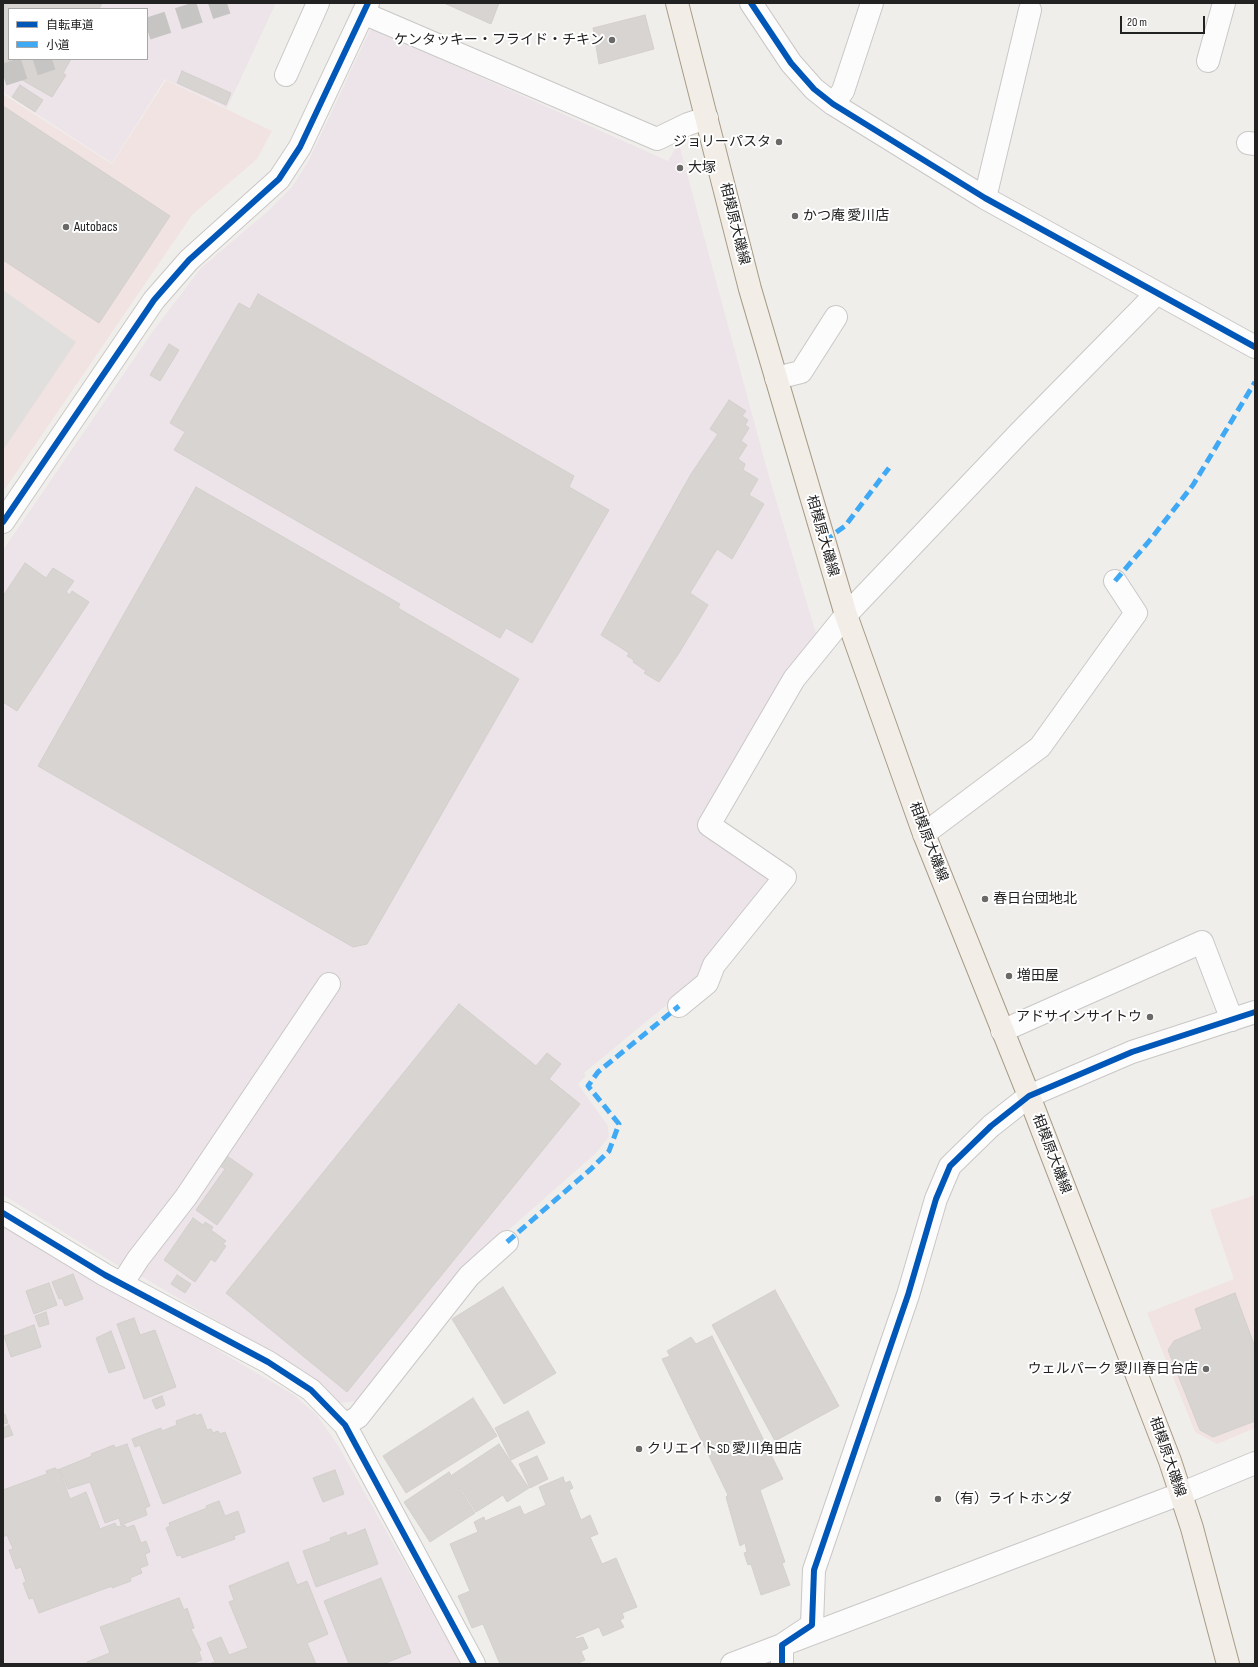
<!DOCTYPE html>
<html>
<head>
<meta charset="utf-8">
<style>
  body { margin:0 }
  #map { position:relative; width:1258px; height:1667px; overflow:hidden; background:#f0eeeb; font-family:"Sofia Sans Condensed","Noto Sans JP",sans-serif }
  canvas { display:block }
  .frame { position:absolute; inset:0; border:4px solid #222; pointer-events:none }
  .legend { position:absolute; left:8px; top:8px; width:140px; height:52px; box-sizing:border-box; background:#fff; border:1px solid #a7a7a7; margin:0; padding:5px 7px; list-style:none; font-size:12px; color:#222 }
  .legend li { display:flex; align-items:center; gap:8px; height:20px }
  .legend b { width:20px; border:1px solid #a7a7a7 }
  .scale { position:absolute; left:1120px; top:16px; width:85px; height:18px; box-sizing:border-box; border:2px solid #222; border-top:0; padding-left:5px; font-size:12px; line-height:14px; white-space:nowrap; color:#222; -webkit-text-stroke:3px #fff; paint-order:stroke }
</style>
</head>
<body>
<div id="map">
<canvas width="1258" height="1667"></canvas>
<div class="frame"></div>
<ul class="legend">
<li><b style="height:5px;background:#0057b8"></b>自転車道</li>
<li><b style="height:5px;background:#3fa9f5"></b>小道</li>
</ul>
<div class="scale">20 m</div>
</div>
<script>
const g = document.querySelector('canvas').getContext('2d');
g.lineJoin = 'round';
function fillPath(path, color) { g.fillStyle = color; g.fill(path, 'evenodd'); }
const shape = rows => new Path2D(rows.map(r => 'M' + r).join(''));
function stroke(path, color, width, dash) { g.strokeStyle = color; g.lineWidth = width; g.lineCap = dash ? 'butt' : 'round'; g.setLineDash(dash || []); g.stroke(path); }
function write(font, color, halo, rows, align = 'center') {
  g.font = font + ' "Sofia Sans Condensed","Noto Sans JP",sans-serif'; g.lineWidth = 4; g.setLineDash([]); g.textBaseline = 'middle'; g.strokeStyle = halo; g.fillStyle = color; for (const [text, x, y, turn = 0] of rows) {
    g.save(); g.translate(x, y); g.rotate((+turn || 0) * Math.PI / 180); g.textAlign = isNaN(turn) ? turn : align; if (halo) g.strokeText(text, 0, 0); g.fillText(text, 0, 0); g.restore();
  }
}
fillPath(shape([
  [166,80,272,131,257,159,192,215,3,492,3,94,112,164],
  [1255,1195,1255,1428,1217,1444,1195,1432,1147,1313,1234,1279,1210,1210]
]), '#f1e3e1');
fillPath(shape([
  [3,3,276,3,227,108,165,79,112,163,3,92],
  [9,9,147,9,147,59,9,59],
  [371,28,668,161,678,143,679,144,768,473,818,640,704,826,778,878,698,979,584,1073,586,1076,578,1084,608,1126,609,1137,596,1153,463,1270,358,1401,339,1403,307,1374,146,1279,117,1265,3,1195,3,550,153,331,201,268,268,211,292,187,309,160],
  [3,1223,294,1395,317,1415,339,1447,461,1664,3,1664]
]), '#ede4e9');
fillPath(shape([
  [3,290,76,342,3,450]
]), '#e0dfde');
const building = shape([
  [3,3,102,3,99,9,9,9,9,59,71,59,63,73,66,75,52,97,3,69,3,3],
  [444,3,499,3,491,24,444,3],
  [645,15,654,49,599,64,593,28,645,15],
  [182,71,231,93,226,105,177,83,182,71],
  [20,85,43,100,35,112,12,97,20,85],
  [3,106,170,216,99,323,3,260,3,106],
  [258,294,574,476,569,487,609,510,532,643,506,628,500,638,174,450,185,432,170,423,239,303,250,309,258,294],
  [169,344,179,350,160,381,150,375,169,344],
  [729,400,746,411,742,416,748,420,745,425,749,428,741,441,747,445,738,459,745,464,743,470,758,479,749,495,764,504,732,559,717,549,690,593,708,605,679,653,659,682,644,673,646,671,633,662,634,660,627,656,629,653,601,635,691,474,718,434,710,429,729,400],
  [196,487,400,604,398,608,519,679,367,944,353,947,38,766,196,487],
  [25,563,46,578,53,568,74,581,66,592,70,595,72,591,89,602,17,711,3,702,3,596,25,563],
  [459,1004,536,1066,547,1053,561,1064,549,1079,580,1104,347,1392,226,1293,459,1004],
  [227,1156,253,1174,217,1225,196,1210,225,1169,220,1166,227,1156],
  [193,1218,203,1225,205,1222,213,1227,211,1230,226,1241,223,1244,226,1246,215,1262,211,1259,195,1282,164,1260,193,1218],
  [73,1274,83,1299,65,1306,62,1298,59,1299,52,1282,73,1274],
  [177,1275,191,1284,185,1293,171,1284,177,1275],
  [49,1283,57,1305,34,1314,26,1291,49,1283],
  [503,1287,556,1373,504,1404,452,1319,503,1287],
  [775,1290,839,1406,775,1441,712,1325,775,1290],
  [1235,1293,1255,1347,1255,1421,1213,1437,1200,1430,1168,1350,1174,1341,1202,1329,1195,1309,1235,1293],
  [46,1312,49,1324,39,1327,35,1316,46,1312],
  [134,1318,140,1335,155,1330,176,1387,144,1399,117,1324,134,1318],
  [34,1325,41,1347,11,1357,4,1336,34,1325],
  [111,1331,125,1368,109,1373,96,1338,111,1331],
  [712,1336,783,1479,760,1490,785,1562,782,1563,790,1585,761,1595,751,1564,748,1565,744,1553,747,1552,745,1543,740,1546,726,1497,728,1495,662,1359,670,1356,667,1351,691,1337,696,1344,712,1336],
  [162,1396,165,1405,156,1409,152,1400,162,1396],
  [473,1398,497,1436,406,1493,383,1456,473,1398],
  [528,1411,545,1443,511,1460,495,1428,528,1411],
  [3,1414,5,1414,8,1423,3,1424,3,1414],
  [195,1414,196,1416,201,1414,207,1430,211,1429,213,1433,218,1431,220,1434,225,1432,241,1473,163,1504,140,1445,135,1447,132,1439,161,1428,162,1431,177,1425,176,1421,195,1414],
  [9,1425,13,1435,3,1438,3,1428,9,1425],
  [127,1444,150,1506,145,1508,147,1515,121,1525,119,1518,105,1523,90,1482,68,1489,60,1469,92,1456,91,1454,114,1445,115,1448,127,1444],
  [499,1444,529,1488,507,1502,503,1495,476,1512,452,1475,499,1444],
  [537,1456,548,1479,530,1488,519,1464,537,1456],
  [55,1468,56,1470,59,1469,70,1499,86,1492,100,1529,115,1523,117,1527,125,1525,126,1528,134,1525,141,1543,146,1541,150,1552,145,1554,148,1565,140,1568,142,1573,130,1578,131,1581,112,1588,112,1586,39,1613,33,1598,29,1599,23,1583,26,1582,21,1567,16,1569,9,1550,13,1549,7,1535,3,1537,3,1490,47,1474,46,1471,55,1468],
  [335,1470,344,1494,323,1502,313,1478,335,1470],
  [449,1472,475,1513,430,1542,404,1502,449,1472],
  [563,1477,565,1483,570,1481,573,1488,569,1490,581,1520,590,1515,598,1534,590,1537,602,1564,616,1558,637,1607,622,1613,624,1618,620,1620,624,1627,603,1636,599,1627,575,1637,576,1639,583,1637,588,1648,581,1651,585,1660,576,1664,500,1664,483,1624,472,1628,458,1596,470,1591,450,1544,478,1532,474,1522,484,1517,485,1521,520,1506,524,1515,546,1505,539,1487,563,1477],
  [219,1501,225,1516,238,1511,245,1532,234,1536,235,1539,182,1558,181,1555,177,1556,166,1528,170,1526,169,1523,207,1508,206,1506,219,1501],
  [365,1529,378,1564,316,1587,303,1551,331,1541,330,1538,346,1532,347,1536,365,1529],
  [288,1562,297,1585,307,1581,328,1634,307,1643,316,1664,209,1664,215,1662,207,1643,221,1637,229,1655,248,1648,229,1602,234,1600,229,1586,288,1562],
  [381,1578,411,1653,383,1664,349,1664,324,1601,381,1578],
  [179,1598,184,1610,187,1608,194,1628,191,1629,201,1650,199,1652,202,1660,190,1664,88,1664,87,1662,110,1653,100,1627,179,1598]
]);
fillPath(building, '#d7d4d2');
stroke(building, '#d3d0cc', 1);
stroke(shape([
  [147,29,227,3],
  [3,75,52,59]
]), '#c7c5c3', 22, [22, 11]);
const minor = shape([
  [751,3,791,63,814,89,833,104,985,198,1255,347],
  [363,13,657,139,688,124,707,118],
  [1208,61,1224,3],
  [286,75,318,3],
  [833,104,843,91,872,3],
  [1248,143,1255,144],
  [985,198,1030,10],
  [776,378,801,372,836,317],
  [3,522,154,300,189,260,279,179,300,147,368,3],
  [924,834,1040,747,1136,613,1115,581],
  [679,1006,707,983,714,965,785,877,709,825,794,679,846,615,1021,431,1157,293],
  [1002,1031,1202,942,1232,1020],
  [3,1213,105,1275,268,1362,311,1390,345,1425,474,1664],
  [122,1284,138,1259,186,1197,329,984],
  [345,1425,358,1417,469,1276,507,1242],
  [732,1664,1180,1494,1255,1463],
  [782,1664,782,1645,812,1625,814,1570,908,1295,936,1199,950,1166,991,1126,1029,1096,1132,1052,1255,1012]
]);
const major = shape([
  [677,3,750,289,846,615,924,834,1029,1096,1170,1461,1192,1528,1228,1664]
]);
stroke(minor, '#c9c8c7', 24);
stroke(major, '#a79c86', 24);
stroke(minor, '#fdfcfc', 22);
stroke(major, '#f3ede7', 22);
stroke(shape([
  [824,541,845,526,889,468],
  [1115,581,1150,540,1193,485,1255,382],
  [507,1242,591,1169,609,1151,619,1124,588,1086,598,1072,679,1006]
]), '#3fa9f5', 5, [10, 5]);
stroke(shape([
  [751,3,791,63,814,89,833,104,985,198,1255,347],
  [3,522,154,300,189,260,279,179,300,147,368,3],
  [3,1213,105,1275,268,1362,311,1390,345,1425,474,1664],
  [782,1664,782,1645,812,1625,814,1570,908,1295,936,1199,950,1166,991,1126,1029,1096,1132,1052,1255,1012]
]), '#0057b8', 6);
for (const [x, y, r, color] of [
  [612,40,4,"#6a6968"],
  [779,142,4,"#6a6968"],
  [680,168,4,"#6a6968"],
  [795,216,4,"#6a6968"],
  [66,227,4,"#6a6968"],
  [985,899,4,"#6a6968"],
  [1009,976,4,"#6a6968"],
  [1150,1017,4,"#6a6968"],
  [1206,1369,4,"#6a6968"],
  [639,1449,4,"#6a6968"],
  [938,1499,4,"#6a6968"]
]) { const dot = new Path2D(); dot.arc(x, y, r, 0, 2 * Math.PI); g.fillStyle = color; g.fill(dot); stroke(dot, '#fff', 1.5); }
write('14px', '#222', '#fff', [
  ["ケンタッキー・フライド・チキン",604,40,"right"],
  ["ジョリーパスタ",771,142,"right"],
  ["大塚",688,168],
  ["かつ庵 愛川店",803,216],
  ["Autobacs",74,227],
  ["春日台団地北",993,899],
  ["増田屋",1017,976],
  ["アドサインサイトウ",1142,1017,"right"],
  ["ウェルパーク 愛川春日台店",1198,1369,"right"],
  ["クリエイトSD 愛川角田店",647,1449],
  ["（有）ライトホンダ",946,1499]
], 'left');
write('14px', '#222', '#fff', [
  ["相模原大磯線",734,224,76],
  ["相模原大磯線",822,536,74],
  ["相模原大磯線",928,842,69],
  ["相模原大磯線",1051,1154,69],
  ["相模原大磯線",1167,1457,71]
]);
</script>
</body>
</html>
